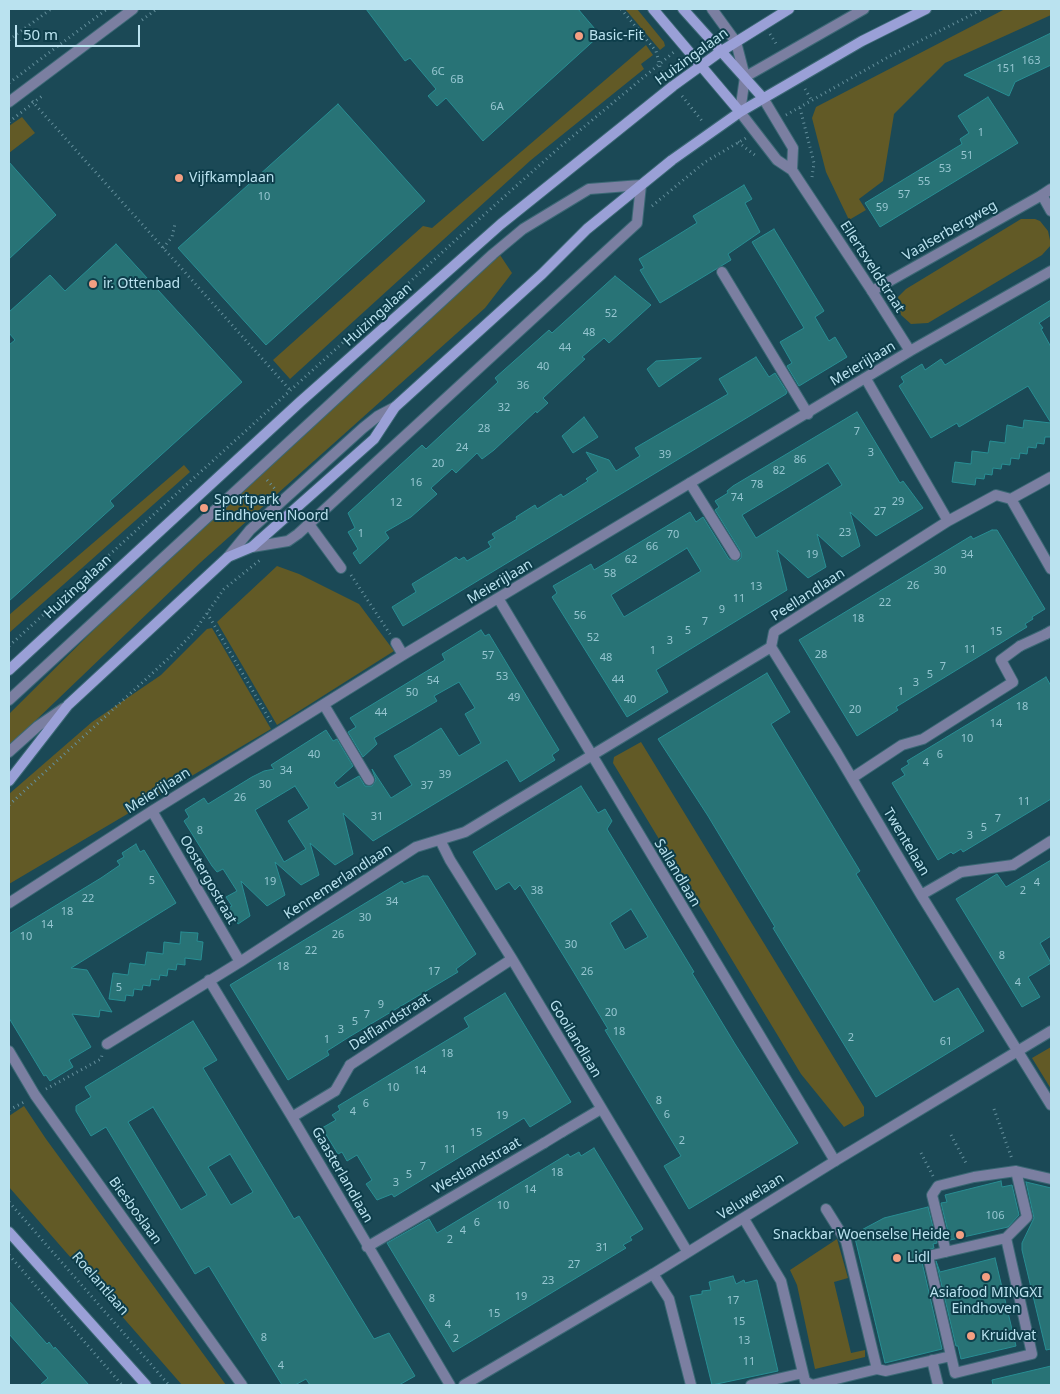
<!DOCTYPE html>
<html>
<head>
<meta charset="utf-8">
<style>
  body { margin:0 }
  #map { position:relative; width:1060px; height:1394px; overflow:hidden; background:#1b4956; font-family:"Noto Sans",sans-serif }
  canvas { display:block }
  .frame { position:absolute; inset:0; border:10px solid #bae2ef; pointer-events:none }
  .scale { position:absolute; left:15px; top:25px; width:125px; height:22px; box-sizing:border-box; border:2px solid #bae2ef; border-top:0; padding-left:6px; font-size:15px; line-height:18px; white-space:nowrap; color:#bae2ef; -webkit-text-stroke:4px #0e3e4b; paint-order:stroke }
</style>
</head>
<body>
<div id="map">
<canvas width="1060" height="1394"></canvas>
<div class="frame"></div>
<div class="scale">50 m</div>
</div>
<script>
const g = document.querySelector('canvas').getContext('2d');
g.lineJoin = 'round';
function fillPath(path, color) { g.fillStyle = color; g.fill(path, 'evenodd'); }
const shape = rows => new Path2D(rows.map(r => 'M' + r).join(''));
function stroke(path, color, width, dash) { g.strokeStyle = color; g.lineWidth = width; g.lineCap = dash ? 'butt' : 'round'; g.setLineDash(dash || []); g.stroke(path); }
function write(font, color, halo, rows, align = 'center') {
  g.font = font + ' "Noto Sans",sans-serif'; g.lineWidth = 4; g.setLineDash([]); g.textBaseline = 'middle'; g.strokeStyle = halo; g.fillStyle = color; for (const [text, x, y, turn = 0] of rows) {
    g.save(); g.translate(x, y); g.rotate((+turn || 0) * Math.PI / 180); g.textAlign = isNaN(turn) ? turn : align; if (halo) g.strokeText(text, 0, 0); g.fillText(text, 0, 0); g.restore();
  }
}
fillPath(shape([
  [625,9,637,9,664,42,665,46,660,50],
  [1005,9,1051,9,1051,15,945,63,894,114,883,181,859,199,866,210,849,220,826,172,812,118,816,107],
  [646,45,653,55,641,64,644,69,531,160,290,379,273,360,423,226,432,228],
  [22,117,35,133,9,153,9,126],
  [1021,219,1035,219,1040,221,1048,231,1051,245,1042,255,928,323,911,324,901,315,898,297,906,289],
  [500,255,512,273,485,308,201,562,9,746,9,714,144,580,344,395],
  [184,465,190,472,9,633,9,615],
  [277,566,299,574,359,604,394,651,277,725,217,622],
  [212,628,271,729,9,884,9,794,92,722,161,675,207,629],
  [641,742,864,1107,864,1116,844,1127,801,1074,613,763,614,757],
  [1051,1047,1051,1089,1032,1058],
  [24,1106,46,1139,226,1385,182,1385,9,1187,9,1116],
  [837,1239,848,1278,834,1282,851,1353,865,1350,865,1357,815,1369,797,1285,790,1270]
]), '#625a26');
const building = shape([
  [366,9,578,9,600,35,483,141,446,98,437,106,428,96,436,89,410,58,405,61,366,9],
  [1051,33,1051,65,1015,82,1009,96,964,75,1051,33],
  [988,97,1018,143,880,227,865,203,962,144,960,139,969,133,958,116,988,97],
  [338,104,425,201,266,345,178,248,338,104],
  [9,162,56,215,9,259,9,162],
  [744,185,752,199,745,203,760,232,728,254,731,260,660,303,640,270,644,268,639,259,697,223,693,216,744,185],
  [774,229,824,311,815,317,829,341,835,337,847,357,799,386,787,366,792,363,780,342,804,328,752,242,774,229],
  [116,244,242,382,110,501,114,506,9,601,9,345,15,340,9,333,9,312,50,275,65,291,116,244],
  [615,276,651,305,609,343,604,338,582,357,585,359,543,398,548,403,537,413,536,411,494,450,482,459,477,453,456,473,452,469,431,488,437,494,411,517,385,532,389,538,360,564,353,553,358,549,348,532,355,528,348,513,422,445,426,449,483,396,498,382,495,378,549,330,552,333,615,276],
  [1051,300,1051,315,1039,323,1043,328,1041,329,1051,347,1051,437,1045,437,1044,444,1037,443,1036,448,1028,447,1027,454,1020,453,1019,459,1011,458,1010,465,1002,464,1001,469,993,468,992,475,985,474,984,479,976,478,975,485,952,482,955,462,971,464,972,451,988,453,990,441,1005,443,1007,425,1023,428,1024,420,1051,423,1028,386,959,427,957,423,931,438,899,386,904,382,901,377,922,364,925,370,941,359,945,365,1051,300],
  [756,357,769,377,775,373,787,392,786,394,403,626,392,607,416,592,412,584,456,557,459,560,464,557,467,561,491,547,488,542,495,538,492,534,517,519,516,517,535,505,537,509,561,494,563,497,588,481,586,479,598,471,586,452,609,460,616,471,640,456,635,448,728,394,719,379,756,357],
  [701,358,659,387,647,369,656,361,701,358],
  [857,412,900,483,903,481,923,508,876,536,850,512,860,546,842,557,817,534,826,567,808,578,777,550,787,590,656,670,668,692,627,717,552,597,557,593,553,586,591,564,594,570,690,512,696,522,703,517,729,559,738,561,741,558,741,552,715,510,719,507,715,501,728,493,727,491,733,486,857,412],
  [828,463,842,485,756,538,742,515,828,463],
  [687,548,701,571,624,617,611,595,687,548],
  [584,417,598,437,573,453,562,436,584,417],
  [992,530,997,530,1045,609,1032,617,1033,619,1025,624,1027,627,896,707,898,710,857,736,799,640,971,536,973,539,992,530],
  [481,630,485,636,489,634,559,750,552,755,555,760,520,782,507,760,373,841,343,813,353,854,335,865,310,843,319,875,301,885,275,862,285,895,267,906,241,881,250,916,238,924,228,908,232,906,226,897,237,891,223,869,217,872,212,866,184,821,189,817,185,810,204,798,208,804,252,777,264,771,274,769,271,765,326,730,333,741,337,739,353,766,334,783,338,788,359,776,365,786,372,786,376,780,372,769,391,798,412,785,394,756,410,747,441,728,459,756,481,743,465,714,475,708,459,682,434,696,437,701,374,738,377,744,363,757,348,732,356,727,350,718,445,660,442,654,481,630],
  [295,786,309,808,288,821,306,849,284,862,255,810,295,786],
  [767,673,790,712,771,724,860,871,856,874,934,1002,958,988,984,1031,876,1097,773,928,775,927,708,816,658,739,767,673],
  [1046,677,1051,686,1051,799,963,852,961,849,953,854,951,852,938,860,892,783,905,775,901,769,909,764,907,761,1046,677],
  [581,786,598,813,605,809,612,821,607,829,694,972,692,973,735,1044,798,1143,689,1209,664,1166,681,1156,605,1030,608,1029,573,971,520,885,515,890,509,882,496,890,473,852,581,786],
  [631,909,648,937,625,950,610,923,631,909],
  [136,844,140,852,144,850,176,903,71,968,87,970,112,1012,100,1010,99,1017,72,1014,91,1047,69,1060,73,1067,50,1081,46,1075,44,1076,9,1018,9,934,101,878,120,865,117,861,124,857,122,853,136,844],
  [1051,860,1051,936,1040,943,1051,963,1028,977,1040,997,1022,1007,956,899,997,874,1006,887,1051,860],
  [423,876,428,876,476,954,456,969,458,972,349,1037,327,1051,329,1055,288,1080,230,985,402,881,404,884,423,876],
  [181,932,198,933,197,941,203,942,201,960,185,958,185,965,177,964,176,970,168,969,167,976,160,975,159,980,151,979,150,986,143,985,142,990,134,989,133,996,126,995,125,1001,109,999,113,973,128,975,130,963,145,965,147,952,163,954,164,942,180,944,181,932],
  [505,993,571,1102,530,1127,524,1118,394,1197,392,1194,377,1200,366,1184,372,1180,357,1155,347,1161,342,1152,338,1154,322,1128,336,1120,332,1115,340,1110,338,1106,469,1027,464,1018,505,993],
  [193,1021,217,1060,203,1068,284,1202,294,1219,299,1216,374,1339,389,1333,415,1376,399,1385,310,1385,306,1379,295,1385,282,1385,209,1266,195,1274,106,1127,91,1136,76,1111,76,1106,91,1097,85,1087,193,1021],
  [153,1107,207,1195,181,1210,128,1122,153,1107],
  [230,1154,253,1192,231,1205,208,1167,230,1154],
  [594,1148,643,1229,630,1237,632,1240,623,1245,626,1248,453,1352,387,1243,429,1219,437,1233,568,1154,570,1157,579,1152,581,1156,594,1148],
  [1001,1181,1002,1187,1012,1185,1019,1215,1008,1227,950,1240,941,1203,947,1202,945,1195,1001,1181],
  [1026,1182,1051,1188,1051,1349,1046,1350,1022,1250,1022,1243,1034,1218,1026,1182],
  [928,1207,937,1243,933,1244,934,1248,924,1251,921,1258,942,1349,885,1363,854,1234,884,1218,928,1207],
  [995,1258,1016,1346,961,1359,958,1346,956,1346,936,1261,940,1272,995,1258],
  [733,1276,736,1284,744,1280,745,1283,757,1280,778,1371,712,1385,690,1296,702,1294,702,1291,711,1290,709,1282,733,1276],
  [9,1301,47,1344,49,1342,54,1349,55,1347,89,1385,40,1385,48,1378,9,1334,9,1301],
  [1051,1366,1051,1385,993,1385,992,1380,1051,1366]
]);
fillPath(building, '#287376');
stroke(building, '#288e93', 1);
const service = shape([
  [712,9,736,42,745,77,740,112],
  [745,77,864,9],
  [722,272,808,414],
  [690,483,735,555],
  [228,557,250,530,363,428,378,416,395,407],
  [9,700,493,254,523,229,589,189,641,185],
  [324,705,369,780],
  [9,752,38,726,64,708]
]);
const pedestrian = shape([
  [1020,646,1046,634],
  [961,872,1013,865],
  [335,1091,350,1065],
  [544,1143,562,1132],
  [1006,1238,1032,1354,955,1373,928,1256,1006,1238],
  [1006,1238,1027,1217,1016,1171],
  [946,1252,932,1195,938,1186,974,1177,1016,1171,1051,1179],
  [932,1360,938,1385],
  [877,1369,886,1371,951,1356]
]);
const minor = shape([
  [9,102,133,9],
  [1042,195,1051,189],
  [872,291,910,351],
  [866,379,948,521],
  [1011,499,1051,569],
  [308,523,341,568],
  [252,547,288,541,298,534,637,223,641,185],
  [498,598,835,1161],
  [1046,634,1051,631],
  [396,643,403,655],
  [771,647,837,753,921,895,1051,1105],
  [852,778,902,745,923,739,1013,682,1001,660,1020,646],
  [152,811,240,962],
  [440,840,450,860,512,959,687,1251],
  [1013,865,1051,841],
  [921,895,961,872],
  [9,903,152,811,403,655,910,351,1051,271],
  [209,980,292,1117,450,1385],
  [107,1044,240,962,416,847,465,832,771,647,774,632,948,521,996,495,1011,499,1051,477],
  [9,1051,35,1095,242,1385],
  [350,1065,512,959],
  [292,1117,335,1091],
  [562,1132,601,1109],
  [744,1219,781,1281,805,1381,812,1385,877,1369,846,1241,826,1209],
  [367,1247,544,1143],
  [653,1274,669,1299,691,1385],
  [751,1385,803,1373]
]);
const tertiary = shape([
  [763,98,793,148,792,170],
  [740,112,777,160,792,170,872,291,1042,195,1051,211],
  [464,1385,653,1274,835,1161,1051,1031]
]);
const secondary = shape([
  [653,9,740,112],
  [683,9,763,98],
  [9,670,300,402,501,224,673,86,720,52,789,9],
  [9,781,68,705,228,557,252,547,374,439,395,407,542,274,587,229,672,160,740,112,862,41,926,9],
  [9,1232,146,1385]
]);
stroke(service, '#3b6875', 12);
stroke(pedestrian, '#3b6875', 12);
stroke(minor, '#3b6875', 12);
stroke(tertiary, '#3b6875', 12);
stroke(secondary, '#3b6875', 12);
stroke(shape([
  [621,9,656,51,661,71,665,76],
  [142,20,157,9],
  [770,34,777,45],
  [9,40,51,9],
  [9,83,107,9],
  [805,89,812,101],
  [682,96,703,122],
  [32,101,291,391],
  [800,108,814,163,812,177],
  [786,115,890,56,983,9],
  [9,122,42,96],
  [738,142,756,156],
  [652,206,705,162,746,138],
  [163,248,172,237,175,224],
  [267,480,276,490],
  [351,575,390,634],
  [207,613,271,722],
  [9,646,458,238,561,146,674,52],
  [9,805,170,657,193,633,224,589,260,560],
  [46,1089,101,1059,102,1055],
  [994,1109,1012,1159],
  [9,1110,26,1101],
  [951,1135,967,1165],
  [921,1153,933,1176],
  [9,1202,169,1385],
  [9,1255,122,1385]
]), '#65909d', 3, [1, 4]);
stroke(service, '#7b7fa1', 10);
stroke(pedestrian, '#7b7fa1', 10);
stroke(minor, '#7b7fa1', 10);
stroke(tertiary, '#7b7fa1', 10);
stroke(secondary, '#9aa0d7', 10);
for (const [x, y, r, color] of [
  [579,36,5,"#f39f82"],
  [179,178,5,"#f39f82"],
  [93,284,5,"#f39f82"],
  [204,508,5,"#f39f82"],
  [960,1235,5,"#f39f82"],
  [897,1258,5,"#f39f82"],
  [986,1277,5,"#f39f82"],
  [971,1336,5,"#f39f82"]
]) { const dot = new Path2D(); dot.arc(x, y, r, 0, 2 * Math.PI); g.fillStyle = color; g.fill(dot); stroke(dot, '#0e3e4b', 2); }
write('11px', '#96c6d1', null, [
  ["163",1031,61],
  ["151",1006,69],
  ["6C",438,72],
  ["6B",457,80],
  ["6A",497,107],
  ["1",981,133],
  ["51",967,156],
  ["53",945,169],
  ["55",924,182],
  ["57",904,195],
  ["10",264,197],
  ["59",882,208],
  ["52",611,314],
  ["48",589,333],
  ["44",565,348],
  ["40",543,367],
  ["36",523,386],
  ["32",504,408],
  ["28",484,429],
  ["7",857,432],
  ["24",462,448],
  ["3",871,453],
  ["39",665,455],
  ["86",800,460],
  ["20",438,464],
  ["82",779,471],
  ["16",416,483],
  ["78",757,485],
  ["74",737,498],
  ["29",898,502],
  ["12",396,503],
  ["27",880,512],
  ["23",845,533],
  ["1",361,534],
  ["70",673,535],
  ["66",652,547],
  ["19",812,555],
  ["34",967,555],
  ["62",631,560],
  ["30",940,571],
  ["58",610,574],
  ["26",913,586],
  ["13",756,587],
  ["11",739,599],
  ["22",885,603],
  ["9",722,610],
  ["56",580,616],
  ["18",858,619],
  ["7",705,622],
  ["5",688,631],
  ["15",996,632],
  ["52",593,638],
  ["3",670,641],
  ["11",970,650],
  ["1",653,651],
  ["28",821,655],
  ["57",488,656],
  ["48",606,658],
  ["7",943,667],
  ["5",930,675],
  ["53",502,677],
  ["44",618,680],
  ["54",433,681],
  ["3",916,683],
  ["1",901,692],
  ["50",412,693],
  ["49",514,698],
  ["40",630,700],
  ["18",1022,707],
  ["20",855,710],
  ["44",381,713],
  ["14",996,724],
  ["10",967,739],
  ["40",314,755],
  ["6",940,755],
  ["4",926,763],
  ["34",286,771],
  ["39",445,775],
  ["30",265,785],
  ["37",427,786],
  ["26",240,798],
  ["11",1024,802],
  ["31",377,817],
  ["7",998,819],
  ["5",984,828],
  ["8",200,831],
  ["3",970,836],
  ["5",152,881],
  ["19",270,882],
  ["4",1037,883],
  ["38",537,891],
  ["2",1023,891],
  ["22",88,899],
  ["34",392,902],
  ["18",67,912],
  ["30",365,918],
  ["14",47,925],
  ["26",338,935],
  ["10",26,937],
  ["30",571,945],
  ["22",311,951],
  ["8",1002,956],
  ["18",283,967],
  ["17",434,972],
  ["26",587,972],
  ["4",1018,983],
  ["5",119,988],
  ["9",381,1005],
  ["20",611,1013],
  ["7",367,1015],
  ["5",355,1022],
  ["3",341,1030],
  ["18",619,1032],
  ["2",851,1038],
  ["1",327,1040],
  ["61",946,1042],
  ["18",447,1054],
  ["14",420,1071],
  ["10",393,1088],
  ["8",659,1101],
  ["6",366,1104],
  ["4",353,1112],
  ["6",667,1115],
  ["19",502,1116],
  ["15",476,1133],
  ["2",682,1141],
  ["11",450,1150],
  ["7",423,1167],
  ["18",557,1173],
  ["5",409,1175],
  ["3",396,1183],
  ["14",530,1190],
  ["10",503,1206],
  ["106",995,1216],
  ["6",477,1223],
  ["4",463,1231],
  ["2",450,1240],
  ["31",602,1248],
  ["27",574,1265],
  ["23",548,1281],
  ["19",521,1297],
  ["8",432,1299],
  ["17",733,1301],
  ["15",494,1314],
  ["15",739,1322],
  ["4",448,1325],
  ["8",264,1338],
  ["2",456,1339],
  ["13",744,1341],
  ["11",749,1362],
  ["4",281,1366]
]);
write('14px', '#bae2ef', '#0e3e4b', [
  ["Basic-Fit",589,36],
  ["Vijfkamplaan",189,178],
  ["ir. Ottenbad",103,284],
  ["Sportpark",214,500],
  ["Eindhoven Noord",214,516],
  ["Snackbar Woenselse Heide",950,1235,"right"],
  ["Lidl",907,1258],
  ["Asiafood MINGXI",986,1293,"center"],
  ["Eindhoven",986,1309,"center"],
  ["Kruidvat",981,1336]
], 'left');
write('14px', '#bae2ef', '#0e3e4b', [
  ["Huizingalaan",692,57,-36],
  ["Vaalserbergweg",950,231,-30],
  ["Ellertsveldstraat",872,267,57],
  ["Huizingalaan",378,315,-42],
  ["Meierijlaan",863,364,-31],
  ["Meierijlaan",500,582,-31],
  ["Huizingalaan",78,587,-43],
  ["Peellandlaan",808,595,-33],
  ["Meierijlaan",158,791,-32],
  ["Twentelaan",906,842,59],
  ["Sallandlaan",677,873,59],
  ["Oostergostraat",208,880,60],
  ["Kennemerlandlaan",338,882,-33],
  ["Delflandstraat",390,1022,-33],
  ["Gooilandlaan",575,1039,59],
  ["Westlandstraat",477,1166,-30],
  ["Gaasterlandlaan",342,1175,60],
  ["Veluwelaan",751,1197,-32],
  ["Biesboslaan",135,1211,54],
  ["Roelantlaan",100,1284,49]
]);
</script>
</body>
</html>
